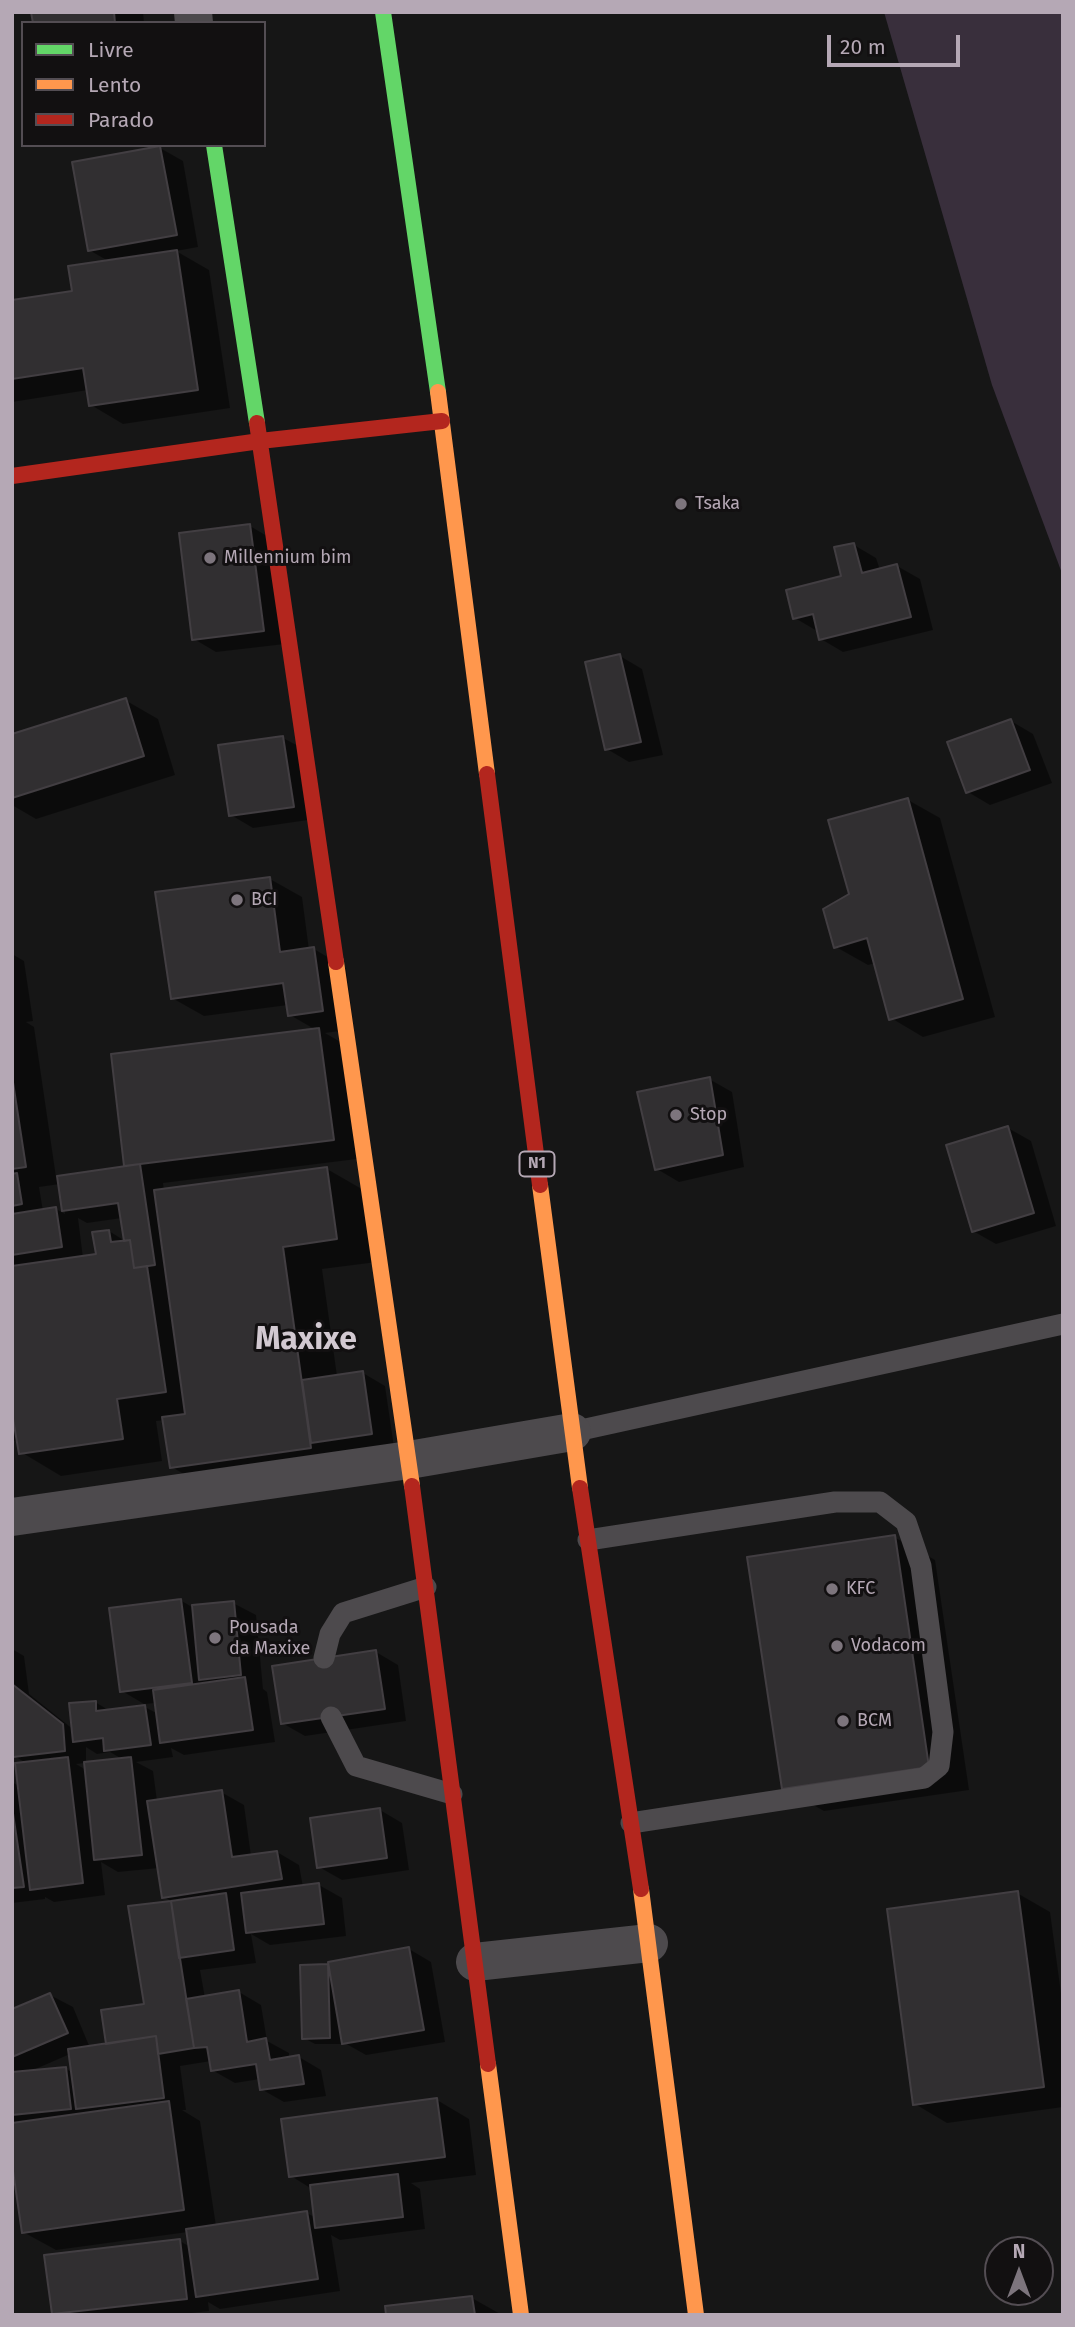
<!DOCTYPE html>
<html>
<head>
<meta charset="utf-8">
<style>
  body { margin:0 }
  #map { position:relative; width:1075px; height:2327px; overflow:hidden; background:#161616; font-family:"Fira Sans",sans-serif }
  canvas { display:block }
  .frame { position:absolute; inset:0; border:14px solid #b5a8b5; pointer-events:none }
  .legend { position:absolute; left:21px; top:21px; width:245px; height:126px; box-sizing:border-box; background:#121011; border:2px solid #534d53; margin:0; padding:9px 12px; list-style:none; font-size:21px; color:#b5a8b5 }
  .legend li { display:flex; align-items:center; gap:14px; height:35px }
  .legend b { width:35px; border:2px solid #534d53 }
  .north { position:absolute; left:984px; top:2236px; width:70px; height:70px; box-sizing:border-box; background:#121011; border:2px solid #534d53; border-radius:50%; rotate:0deg; font-size:19px; font-weight:700; line-height:28px; text-align:center; color:#b5a8b5 }
  .north::after { content:''; display:block; margin:auto; width:24px; height:32px; background:#7d757d; clip-path:polygon(50% 0,100% 100%,50% 72%,0 100%) }
  .scale { position:absolute; left:827px; top:35px; width:133px; height:32px; box-sizing:border-box; border:4px solid #b5a8b5; border-top:0; padding-left:9px; font-size:21px; line-height:24px; white-space:nowrap; color:#b5a8b5; -webkit-text-stroke:5px #121011; paint-order:stroke }
</style>
</head>
<body>
<div id="map">
<canvas width="1075" height="2327"></canvas>
<div class="frame"></div>
<ul class="legend">
<li><b style="height:9px;background:#63d668"></b>Livre</li>
<li><b style="height:9px;background:#ff974d"></b>Lento</li>
<li><b style="height:9px;background:#b3261e"></b>Parado</li>
</ul>
<div class="north">N</div>
<div class="scale">20 m</div>
</div>
<script>
const g = document.querySelector('canvas').getContext('2d');
g.lineJoin = 'round';
function fillPath(path, color) { g.fillStyle = color; g.fill(path, 'evenodd'); }
const shape = rows => new Path2D(rows.map(r => 'M' + r).join(''));
function stroke(path, color, width, dash) { g.strokeStyle = color; g.lineWidth = width; g.lineCap = dash ? 'butt' : 'round'; g.setLineDash(dash || []); g.stroke(path); }
function write(font, color, halo, rows, align = 'center') {
  g.font = font + ' "Fira Sans",sans-serif'; g.lineWidth = 6; g.setLineDash([]); g.textBaseline = 'middle'; g.strokeStyle = halo; g.fillStyle = color; for (const [text, x, y, turn = 0] of rows) {
    g.save(); g.translate(x, y); g.rotate((+turn || 0) * Math.PI / 180); g.textAlign = isNaN(turn) ? turn : align; if (halo) g.strokeText(text, 0, 0); g.fillText(text, 0, 0); g.restore();
  }
}
fillPath(shape([
  [884,12,1063,12,1063,576,992,385]
]), '#392f3c');
fillPath(shape([
  [33,12,143,12,144,23,34,23],
  [160,148,183,161,198,247,176,251,209,270,230,408,123,424,91,405,88,390,12,402,12,302,74,293,110,262,89,250],
  [250,526,272,539,285,644,216,652,194,639],
  [854,545,876,558,880,570,897,566,920,579,933,630,843,652,821,639,817,631,795,618,843,577],
  [620,656,642,669,663,755,629,762,607,749],
  [125,700,158,719,175,775,36,819,12,805,12,736],
  [1011,721,1033,734,1052,783,990,805,968,792],
  [283,738,306,750,315,819,253,828,231,815],
  [908,800,940,818,995,1017,923,1037,891,1018,876,963,868,965,836,947,851,895],
  [270,879,302,897,309,950,314,949,346,968,354,1029,325,1033,351,1048,365,1158,163,1183,164,1191,327,1169,367,1192,377,1262,322,1269,337,1376,363,1373,385,1386,394,1447,212,1491,172,1467,165,1420,156,1421,162,1461,61,1476,21,1452,19,1440,13,1441,12,954,24,961,33,1021,26,1022,34,1027,56,1177,126,1167,113,1055,316,1030,290,1015,288,1005,204,1016,172,998],
  [60,1184,65,1214,56,1209,43,1211,39,1187],
  [78,1218,87,1223,122,1218,125,1241,109,1231,98,1255,83,1258],
  [709,1079,732,1092,744,1167,679,1182,657,1169],
  [1008,1128,1031,1141,1056,1226,996,1244,973,1231],
  [894,1537,935,1560,969,1790,824,1811,783,1788],
  [180,1600,192,1607,233,1603,256,1615,263,1689,267,1692,275,1742,184,1755,171,1748,173,1757,136,1762,153,1771,157,1801,221,1792,244,1805,251,1856,277,1852,299,1865,303,1887,319,1885,342,1898,346,1936,270,1945,251,1934,256,1963,200,1970,205,1998,239,1992,261,2005,267,2041,289,2053,289,2059,299,2057,321,2070,326,2096,284,2102,261,2089,260,2079,235,2083,212,2070,211,2061,180,2066,186,2110,182,2110,200,2121,216,2226,307,2213,316,2218,312,2189,291,2176,437,2100,469,2119,476,2175,411,2183,420,2189,425,2229,340,2240,331,2235,340,2291,220,2309,208,2302,209,2311,175,2315,56,2315,53,2313,180,2241,190,2247,188,2232,56,2250,23,2232,17,2187,12,2188,12,2073,16,2073,12,2071,12,2010,50,1995,73,2007,90,2048,108,2046,146,2005,173,1902,164,1897,159,1868,118,1872,101,1862,105,1895,54,1902,45,1897,45,1899,12,1903,12,1782,19,1786,28,1764,14,1756,12,1649,24,1656,29,1694,74,1730,95,1702,110,1711,145,1707,158,1714,156,1703,144,1704,122,1691],
  [86,1747,97,1754,110,1752,122,1759,86,1763],
  [85,1763,86,1770,76,1764],
  [70,2054,73,2073,65,2068,31,2071],
  [376,1652,398,1665,406,1721,305,1736,282,1723],
  [380,1810,402,1823,409,1870,342,1880,319,1867],
  [1017,1893,1050,1912,1063,2008,1063,2107,947,2123,915,2104],
  [409,1949,431,1962,445,2042,366,2055,341,2041,341,2044,315,2044,304,2038,327,1966],
  [472,2298,502,2315,388,2315]
]), '#0007');
const building = shape([
  [31,12,114,12,115,23,33,23,31,12],
  [160,146,177,235,88,251,72,162,160,146],
  [177,250,198,390,89,406,83,368,12,379,12,300,72,291,68,266,177,250],
  [250,524,264,631,192,640,179,533,250,524],
  [854,543,862,573,897,564,911,617,819,640,813,614,793,619,786,590,841,576,834,547,854,543],
  [620,654,641,742,605,750,585,662,620,654],
  [126,698,144,756,12,798,12,734,126,698],
  [1011,719,1030,770,966,793,947,742,1011,719],
  [283,736,294,807,229,816,218,745,283,736],
  [908,798,963,999,889,1020,867,938,834,948,823,909,849,894,828,820,908,798],
  [270,877,280,952,314,947,323,1011,288,1016,283,983,171,999,155,892,270,877],
  [319,1028,334,1140,124,1166,111,1054,319,1028],
  [12,1076,26,1167,12,1169,12,1076],
  [710,1077,723,1155,655,1170,637,1092,710,1077],
  [1008,1126,1034,1213,972,1232,946,1145,1008,1126],
  [140,1164,155,1265,134,1268,130,1240,124,1241,118,1203,62,1211,57,1176,140,1164],
  [327,1167,337,1239,283,1247,311,1448,170,1468,162,1417,185,1414,154,1190,327,1167],
  [17,1173,22,1204,12,1206,12,1174,17,1173],
  [56,1207,62,1247,12,1255,12,1214,56,1207],
  [109,1230,111,1242,130,1240,134,1268,147,1266,166,1392,117,1399,123,1439,19,1454,12,1413,12,1266,96,1254,92,1232,109,1230],
  [363,1371,372,1434,311,1443,302,1380,363,1371],
  [895,1535,929,1767,782,1789,747,1557,895,1535],
  [181,1599,192,1683,120,1692,109,1608,181,1599],
  [234,1601,241,1675,199,1680,192,1605,234,1601],
  [376,1650,385,1709,281,1724,272,1666,376,1650],
  [245,1677,253,1730,160,1743,153,1690,245,1677],
  [12,1684,63,1724,65,1751,13,1757,12,1684],
  [96,1701,96,1711,145,1705,151,1745,104,1751,103,1738,73,1742,69,1703,96,1701],
  [68,1757,83,1883,30,1890,15,1763,68,1757],
  [131,1757,142,1855,94,1860,84,1762,131,1757],
  [222,1790,232,1857,277,1851,282,1879,162,1898,147,1801,222,1790],
  [12,1807,24,1887,12,1888,12,1807],
  [380,1808,387,1858,317,1868,310,1818,380,1808],
  [319,1883,324,1924,246,1933,241,1893,319,1883],
  [1018,1891,1044,2087,913,2105,887,1909,1018,1891],
  [226,1893,234,1950,179,1958,171,1901,226,1893],
  [171,1901,194,2048,158,2054,156,2036,106,2044,101,2010,144,2004,128,1906,171,1901],
  [409,1947,424,2030,342,2044,328,1962,409,1947],
  [328,1964,330,2038,302,2039,300,1965,328,1964],
  [239,1990,247,2042,266,2038,270,2060,299,2055,304,2084,260,2090,256,2064,211,2071,207,2047,194,2048,186,1999,239,1990],
  [50,1993,68,2033,12,2057,12,2009,50,1993],
  [156,2036,164,2098,76,2109,68,2049,156,2036],
  [66,2067,71,2109,12,2115,12,2072,66,2067],
  [437,2098,445,2157,289,2177,281,2119,437,2098],
  [169,2101,184,2210,22,2233,12,2164,12,2123,169,2101],
  [398,2174,403,2217,315,2228,310,2185,398,2174],
  [307,2211,318,2279,196,2297,186,2229,307,2211],
  [180,2239,187,2299,52,2314,44,2255,180,2239],
  [472,2296,475,2315,386,2315,385,2306,472,2296]
]);
fillPath(building, '#312f31');
stroke(building, '#423e42', 2);
stroke(shape([
  [572,1432,1063,1324],
  [588,1540,835,1502,880,1502,906,1522,921,1566,943,1732,939,1766,924,1778,631,1823],
  [324,1658,330,1634,343,1613,426,1587],
  [331,1717,356,1766,452,1794]
]), '#4d4a4d', 21);
stroke(shape([
  [193,12,194,23],
  [12,1517,409,1460,572,1432],
  [475,1962,649,1943]
]), '#4d4a4d', 38);
stroke(shape([
  [383,12,438,392],
  [214,145,257,423]
]), '#63d668', 16);
stroke(shape([
  [438,392,487,774],
  [336,962,412,1486],
  [540,1185,580,1488],
  [641,1889,696,2315],
  [488,2064,521,2315]
]), '#ff974d', 16);
stroke(shape([
  [257,423,336,962],
  [12,476,260,441,442,421],
  [487,774,540,1185],
  [412,1486,488,2064],
  [580,1488,641,1889]
]), '#b3261e', 16);
for (const [x, y, r, color] of [
  [681,504,7,"#7d757d"],
  [210,558,7,"#7d757d"],
  [237,900,7,"#7d757d"],
  [676,1115,7,"#7d757d"],
  [832,1589,7,"#7d757d"],
  [215,1638,7,"#7d757d"],
  [837,1646,7,"#7d757d"],
  [843,1721,7,"#7d757d"]
]) { const dot = new Path2D(); dot.arc(x, y, r, 0, 2 * Math.PI); g.fillStyle = color; g.fill(dot); stroke(dot, '#121011', 2.5); }
for (const [x, y, w] of [
  [537,1164,35]
]) { const box = new Path2D(); box.roundRect(x - w / 2, y - 12.5, w, 25, 5); g.fillStyle = '#121011'; g.fill(box); stroke(box, '#b5a8b5', 2); }
write('bold 16px', '#b5a8b5', null, [
  ["N1",537,1164]
]);
write('18px', '#b5a8b5', '#121011', [
  ["Tsaka",695,504],
  ["Millennium bim",224,558],
  ["BCI",251,900],
  ["Stop",690,1115],
  ["KFC",846,1589],
  ["Pousada",229,1628],
  ["da Maxixe",229,1649],
  ["Vodacom",851,1646],
  ["BCM",857,1721]
], 'left');
write('bold 32px', '#d2c9d1', '#121011', [
  ["Maxixe",306,1340]
]);
</script>
</body>
</html>
